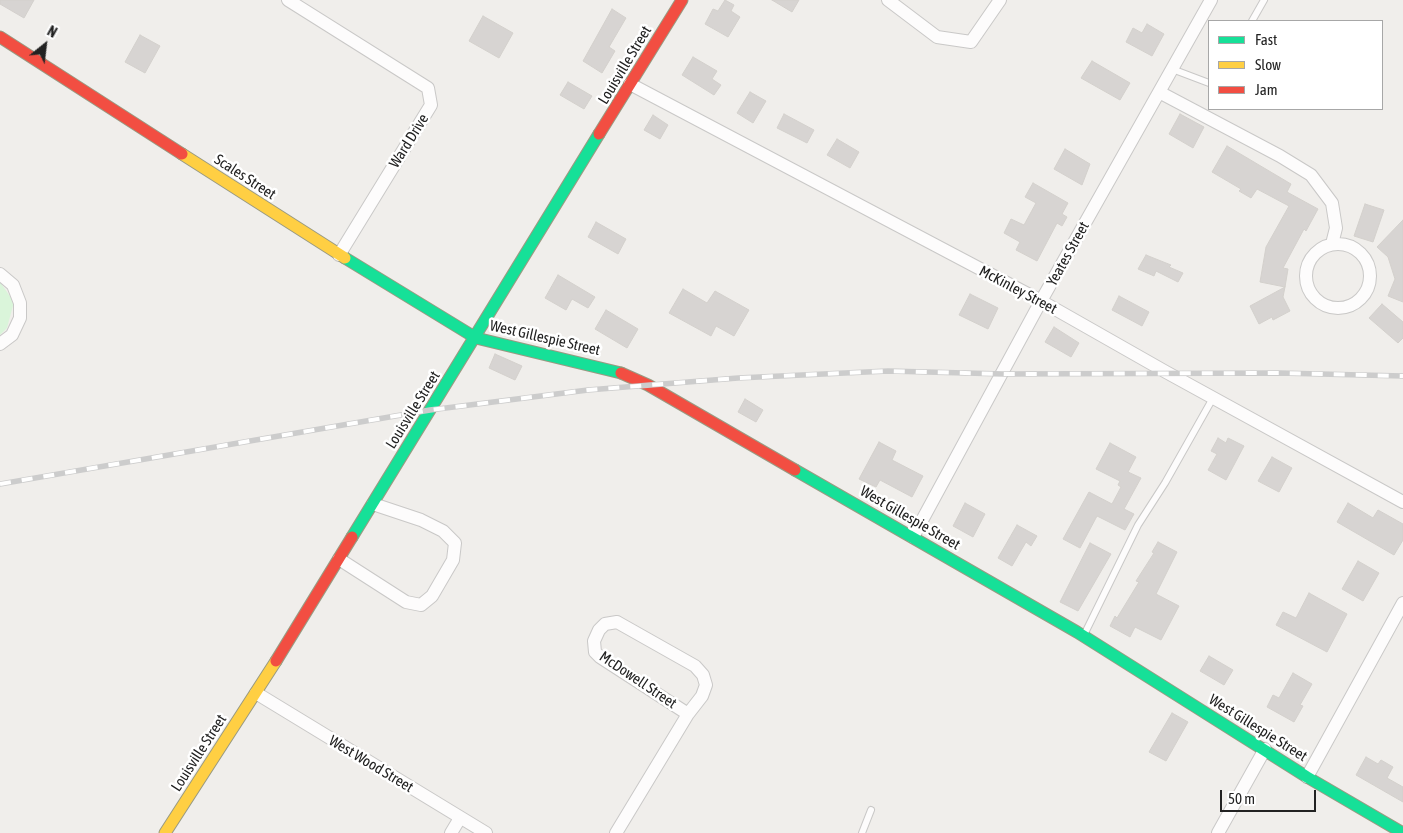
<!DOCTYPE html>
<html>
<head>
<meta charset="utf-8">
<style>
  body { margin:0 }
  #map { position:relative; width:1403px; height:833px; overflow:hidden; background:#f0eeeb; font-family:"Asap Condensed",sans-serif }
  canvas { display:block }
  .legend { position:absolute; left:1208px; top:20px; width:175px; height:90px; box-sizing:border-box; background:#fff; border:1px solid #a7a7a7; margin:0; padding:6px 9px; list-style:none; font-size:15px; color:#222 }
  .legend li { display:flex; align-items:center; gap:10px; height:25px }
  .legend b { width:25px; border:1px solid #a7a7a7 }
  .north { position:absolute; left:20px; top:20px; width:50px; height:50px; -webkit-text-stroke:4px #fff; paint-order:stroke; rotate:29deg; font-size:14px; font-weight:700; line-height:20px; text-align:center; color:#222 }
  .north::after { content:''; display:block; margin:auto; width:18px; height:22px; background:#222; clip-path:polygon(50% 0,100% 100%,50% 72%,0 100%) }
  .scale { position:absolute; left:1220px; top:790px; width:96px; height:22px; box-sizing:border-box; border:2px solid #222; border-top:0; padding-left:6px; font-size:15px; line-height:18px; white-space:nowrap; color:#222; -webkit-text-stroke:4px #fff; paint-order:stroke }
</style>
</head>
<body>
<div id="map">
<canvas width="1403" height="833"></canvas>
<ul class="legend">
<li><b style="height:6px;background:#16e098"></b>Fast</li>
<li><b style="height:6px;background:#ffcf43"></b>Slow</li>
<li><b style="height:6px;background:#f24e42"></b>Jam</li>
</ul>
<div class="north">N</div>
<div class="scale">50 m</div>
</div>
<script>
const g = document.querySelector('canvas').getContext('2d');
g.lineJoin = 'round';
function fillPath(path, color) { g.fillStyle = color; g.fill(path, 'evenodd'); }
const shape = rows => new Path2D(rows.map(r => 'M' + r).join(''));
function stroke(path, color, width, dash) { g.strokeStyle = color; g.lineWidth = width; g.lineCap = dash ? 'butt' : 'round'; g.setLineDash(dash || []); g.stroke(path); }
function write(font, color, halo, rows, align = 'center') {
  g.font = font + ' "Asap Condensed",sans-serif'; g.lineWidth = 5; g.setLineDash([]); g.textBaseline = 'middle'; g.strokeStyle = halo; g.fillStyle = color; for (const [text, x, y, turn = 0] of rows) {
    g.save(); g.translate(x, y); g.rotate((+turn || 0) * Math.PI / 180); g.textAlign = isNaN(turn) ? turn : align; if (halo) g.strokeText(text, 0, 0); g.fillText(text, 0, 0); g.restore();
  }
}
fillPath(shape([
  [0,282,14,302,7,328,0,335]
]), '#daf5da');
const building = shape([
  [0,0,34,0,24,18,0,4,0,0],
  [725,0,734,5,731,11,740,17,728,37,705,24,713,9,718,11,725,0],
  [772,0,799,0,792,12,772,0],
  [612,9,626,18,609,47,615,51,602,73,583,61,612,9],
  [483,16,513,33,499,58,469,41,483,16],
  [1147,24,1164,34,1152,56,1126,42,1133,28,1142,33,1147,24],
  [140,35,160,46,145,73,125,62,140,35],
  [693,57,717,71,712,79,721,85,714,95,682,75,693,57],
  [1092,61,1130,83,1120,100,1081,78,1092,61],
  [568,82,592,96,584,109,560,95,568,82],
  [750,92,766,101,753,123,737,113,750,92],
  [784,114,814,130,807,143,777,128,784,114],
  [1180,114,1204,127,1193,148,1169,134,1180,114],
  [653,115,668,125,660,139,644,130,653,115],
  [837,139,859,152,850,168,827,155,837,139],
  [1227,146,1291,184,1287,192,1318,209,1306,231,1304,229,1283,268,1288,269,1285,287,1260,282,1266,247,1289,206,1257,189,1251,198,1239,191,1241,189,1212,172,1227,146],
  [1065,149,1090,164,1082,185,1054,169,1065,149],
  [1033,183,1068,203,1062,214,1067,217,1062,226,1057,223,1037,261,1016,250,1020,242,1004,233,1011,219,1024,225,1036,203,1025,197,1033,183],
  [1365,204,1384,210,1373,242,1354,236,1365,204],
  [1403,220,1403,302,1388,296,1395,279,1388,257,1377,247,1403,220],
  [596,222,626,239,618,254,588,237,596,222],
  [1146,255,1171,265,1169,267,1183,273,1178,282,1156,271,1154,276,1138,269,1146,255],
  [558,275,595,297,588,308,572,299,566,310,545,298,558,275],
  [1285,287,1283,297,1290,311,1273,320,1272,317,1259,324,1250,306,1285,287],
  [683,289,707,303,715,291,749,310,734,336,716,326,711,336,669,313,683,289],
  [970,294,998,308,988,329,959,315,970,294],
  [1119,296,1149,312,1142,326,1112,310,1119,296],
  [1382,304,1403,322,1403,338,1398,343,1369,318,1382,304],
  [606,310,638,329,627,348,595,329,606,310],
  [1054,327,1079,343,1071,357,1045,342,1054,327],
  [495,354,522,366,515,380,489,368,495,354],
  [745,399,763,410,756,422,738,412,745,399],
  [1218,438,1226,443,1228,438,1244,446,1226,480,1208,470,1217,454,1211,451,1218,438],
  [879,442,896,451,892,460,923,476,912,497,880,480,876,487,859,479,879,442],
  [1110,443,1136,457,1128,472,1141,478,1124,509,1134,514,1125,530,1097,516,1080,548,1063,539,1089,492,1112,504,1121,487,1118,485,1120,481,1096,469,1110,443],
  [1272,457,1292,468,1279,492,1258,481,1272,457],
  [965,503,985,514,973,537,953,526,965,503],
  [1348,503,1373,518,1378,510,1403,524,1403,540,1394,555,1337,522,1348,503],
  [1017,525,1037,536,1031,546,1026,542,1012,566,998,558,1017,525],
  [1158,542,1177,552,1156,594,1179,606,1161,640,1135,627,1130,637,1110,626,1115,616,1117,618,1139,582,1136,581,1154,553,1152,552,1158,542],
  [1090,543,1111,554,1078,611,1060,602,1090,543],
  [1358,561,1379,573,1363,601,1342,589,1358,561],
  [1309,593,1347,614,1327,652,1276,625,1283,612,1296,618,1309,593],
  [1209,656,1233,670,1224,685,1200,671,1209,656],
  [1293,673,1312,684,1300,705,1303,706,1294,722,1267,707,1273,695,1279,698,1293,673],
  [1172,713,1188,722,1166,761,1149,752,1172,713],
  [1366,757,1378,764,1381,760,1393,767,1387,778,1403,787,1403,802,1356,775,1366,757]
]);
fillPath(building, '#d7d4d2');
stroke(building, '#d3d0cc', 1);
const lane = shape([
  [1252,21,1264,0],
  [1172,69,1209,83],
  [1084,635,1138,525,1165,483,1213,398],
  [862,833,871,810]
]);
const street = shape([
  [288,0,428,88,431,105,339,255],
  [888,0,937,37,971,42,1000,0],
  [630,84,1041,301,1166,372,1403,502],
  [1159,92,1280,156,1311,175,1332,203,1336,228,1332,244],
  '1306 276a32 32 0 1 1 64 0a32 32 0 1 1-64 0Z',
  [0,274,13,285,20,303,20,318,12,335,0,344],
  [913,537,1041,301,1211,0],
  [339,559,406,602,421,605,432,596,453,560,455,543,443,531,421,520,373,504],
  [617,622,695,666,703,675,706,685,702,696,688,714,600,657,595,652,594,641,599,630,605,624,617,622],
  [256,693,486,833],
  [1307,777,1403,603],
  [451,833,460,818],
  [616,833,688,714],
  [1218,833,1265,749]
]);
const fast = shape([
  [345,258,476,338,621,373],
  [795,470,1077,632,1307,777,1403,833],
  [352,537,599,134]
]);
const slow = shape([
  [182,154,345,258],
  [165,833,276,661]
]);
const jam = shape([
  [0,37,182,154],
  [599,134,682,0],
  [621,373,648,385,795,470],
  [276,661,352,537]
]);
stroke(lane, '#c9c8c7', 8);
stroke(street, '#c9c8c7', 14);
stroke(fast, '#999a82', 13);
stroke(slow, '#999a82', 13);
stroke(jam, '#999a82', 13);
stroke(lane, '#fdfcfc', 6);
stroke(street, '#fdfcfc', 12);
stroke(fast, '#16e098', 11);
stroke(slow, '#ffcf43', 11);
stroke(jam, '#f24e42', 11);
const rail = shape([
  [0,484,430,410,588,390,738,378,888,371,1004,374,1279,373,1403,376]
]);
stroke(rail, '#ccc', 5.5);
stroke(rail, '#fff', 4, [11]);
write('15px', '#222', '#fff', [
  ["Louisville Street",625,65,-59],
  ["Ward Drive",409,141,-58],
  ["Scales Street",245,177,33],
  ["Yeates Street",1068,254,-61],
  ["McKinley Street",1018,290,28],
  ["West Gillespie Street",545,338,13],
  ["Louisville Street",413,410,-58],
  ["West Gillespie Street",910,518,30],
  ["McDowell Street",638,680,34],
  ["West Gillespie Street",1258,728,32],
  ["Louisville Street",199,753,-57],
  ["West Wood Street",371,764,31]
]);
</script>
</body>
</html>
